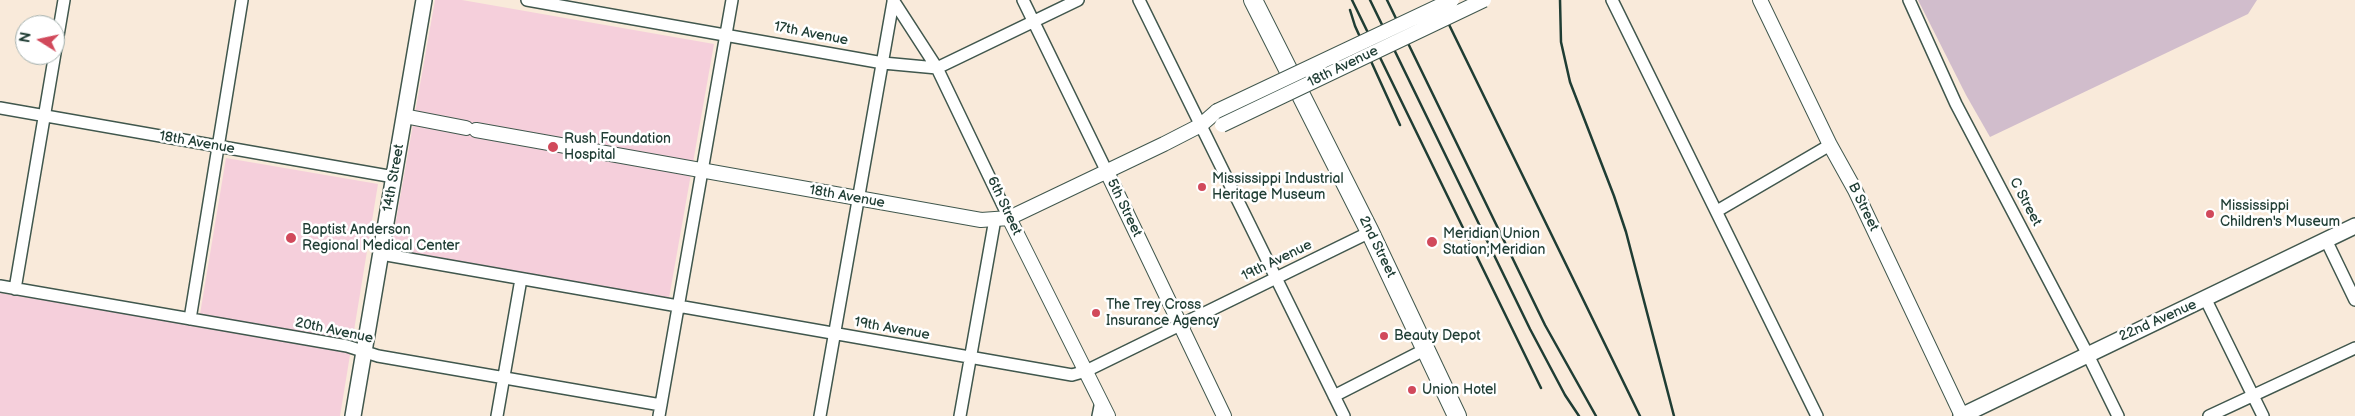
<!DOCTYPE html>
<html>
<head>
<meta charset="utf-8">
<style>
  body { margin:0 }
  #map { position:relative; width:2355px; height:416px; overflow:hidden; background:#f9eada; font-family:"Balsamiq Sans",sans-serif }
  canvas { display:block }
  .north { position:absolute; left:15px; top:15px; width:50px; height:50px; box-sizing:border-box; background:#fff; border:1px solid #a5b1ae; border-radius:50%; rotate:280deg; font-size:14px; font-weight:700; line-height:20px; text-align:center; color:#1f3d34 }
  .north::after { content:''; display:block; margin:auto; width:18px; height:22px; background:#d1495b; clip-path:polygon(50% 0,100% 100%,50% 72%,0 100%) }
</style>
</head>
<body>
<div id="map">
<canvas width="2355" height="416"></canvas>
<div class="north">N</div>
</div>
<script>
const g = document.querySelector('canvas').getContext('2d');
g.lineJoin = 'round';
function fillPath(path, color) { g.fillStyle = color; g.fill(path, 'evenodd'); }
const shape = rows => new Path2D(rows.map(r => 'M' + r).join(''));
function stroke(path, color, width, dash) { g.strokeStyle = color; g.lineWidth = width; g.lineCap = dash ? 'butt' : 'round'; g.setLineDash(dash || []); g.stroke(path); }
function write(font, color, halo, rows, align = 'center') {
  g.font = font + ' "Balsamiq Sans",sans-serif'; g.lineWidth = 5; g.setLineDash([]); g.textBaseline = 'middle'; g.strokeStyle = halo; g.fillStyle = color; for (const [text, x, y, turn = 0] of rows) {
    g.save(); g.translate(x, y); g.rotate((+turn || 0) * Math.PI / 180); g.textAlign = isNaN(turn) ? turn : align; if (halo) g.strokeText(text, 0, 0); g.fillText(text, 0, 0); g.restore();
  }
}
fillPath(shape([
  [435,0,462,0,714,44,669,298,391,249],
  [226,158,378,184,340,416,0,416,0,293,198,326]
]), '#f5cfdb');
fillPath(shape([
  [1918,0,2257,0,2248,14,1990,137,1966,95]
]), '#d1bdcc');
const minor = shape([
  [527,0,883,63,937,68,1078,0],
  [893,0,937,68,1009,218],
  [1023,0,1107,172],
  [1139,0,1344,416],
  [1612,0,1817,416],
  [1909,0,1956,104,2087,353,2118,416],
  [0,108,394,177],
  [1717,211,1830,145],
  [2326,240,2355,300],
  [381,254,1072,375,1086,371,1370,232],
  [0,286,347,346,378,356,661,405],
  [15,289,64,0],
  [2206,300,2263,416],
  [190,319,242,0],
  [1334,396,1426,349],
  [497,416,521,279],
  [659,416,732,0],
  [820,416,893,2],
  [960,416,995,219],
  [1098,416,1101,401],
  [2209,416,2355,348]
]);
const tertiary = shape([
  [1760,0,1830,145,1855,190,1962,416],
  [404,116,466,128],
  [476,130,981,220,1009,218,1164,144,1201,125,1217,111],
  [1107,172,1224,416],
  [1009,218,1108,416]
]);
const secondary = shape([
  [353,416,424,0],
  [1961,416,2355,226]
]);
const primary = shape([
  [1253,0,1370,232,1457,416]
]);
stroke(minor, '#40574d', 14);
stroke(tertiary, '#40574d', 16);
stroke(secondary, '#40574d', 18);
stroke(primary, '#40574d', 20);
stroke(minor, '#fff', 11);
stroke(tertiary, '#fff', 14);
stroke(secondary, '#fff', 15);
stroke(primary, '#fff', 18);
stroke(shape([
  [1352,0,1541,388],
  [1370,0,1530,329,1565,395,1579,416],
  [1387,0,1545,325,1596,416],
  [1437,0,1640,416],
  [1560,0,1561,42,1570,82,1614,196,1626,232,1674,416],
  [1350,10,1355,26,1400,125]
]), '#1f3d34', 2.5);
const tertiaryBridge = shape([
  [1217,111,1452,0],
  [1222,125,1484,0]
]);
stroke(tertiaryBridge, '#40574d', 16, []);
stroke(tertiaryBridge, '#fff', 14);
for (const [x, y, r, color] of [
  [553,147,6,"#d1495b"],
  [1202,187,5,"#d1495b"],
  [2210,214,5,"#d1495b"],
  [291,238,6,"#d1495b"],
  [1432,242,6,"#d1495b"],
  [1096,313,5,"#d1495b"],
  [1384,336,5,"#d1495b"],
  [1412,390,5,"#d1495b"]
]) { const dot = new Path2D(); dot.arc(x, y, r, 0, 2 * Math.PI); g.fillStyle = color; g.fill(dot); stroke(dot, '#fff', 2); }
write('14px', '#1f3d34', '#fff', [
  ["17th Avenue",811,34,11],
  ["18th Avenue",1343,67,-26],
  ["18th Avenue",197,143,10],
  ["14th Street",394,178,-80],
  ["18th Avenue",847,197,10],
  ["C Street",2025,202,62],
  ["6th Street",1004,206,65],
  ["B Street",1863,207,64],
  ["5th Street",1124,208,64],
  ["2nd Street",1377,247,64],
  ["19th Avenue",1277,261,-26],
  ["22nd Avenue",2158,321,-24],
  ["19th Avenue",892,329,10],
  ["20th Avenue",334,331,12]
]);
write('14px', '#1f3d34', '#fff', [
  ["Rush Foundation",564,139],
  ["Hospital",564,155],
  ["Mississippi Industrial",1212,179],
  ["Heritage Museum",1212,195],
  ["Mississippi",2220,206],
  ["Children's Museum",2220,222],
  ["Baptist Anderson",302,230],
  ["Regional Medical Center",302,246],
  ["Meridian Union",1443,234],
  ["Station;Meridian",1443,250],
  ["The Trey Cross",1106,305],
  ["Insurance Agency",1106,321],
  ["Beauty Depot",1394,336],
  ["Union Hotel",1422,390]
], 'left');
</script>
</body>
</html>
